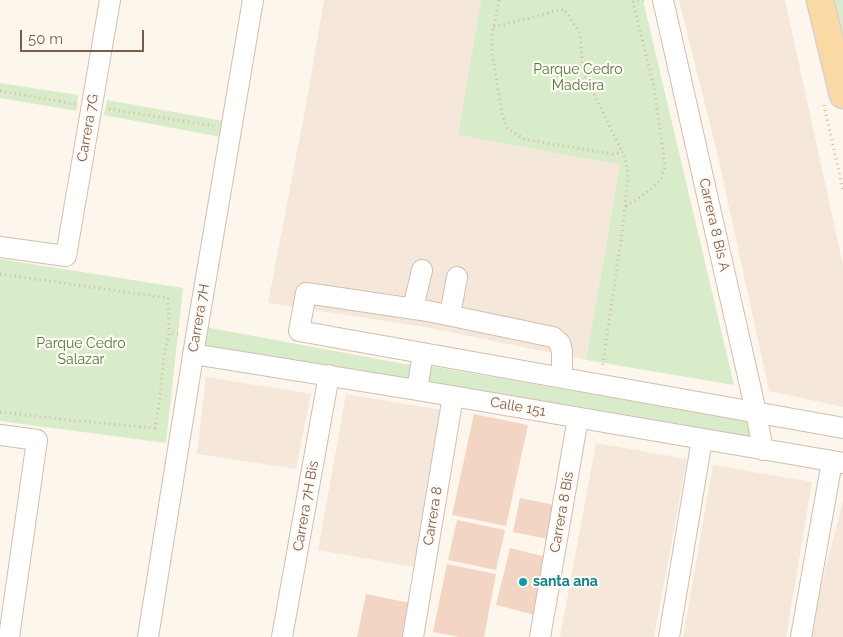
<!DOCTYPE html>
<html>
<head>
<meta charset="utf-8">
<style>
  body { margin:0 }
  #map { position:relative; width:843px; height:637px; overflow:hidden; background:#fdf6ec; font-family:Raleway,sans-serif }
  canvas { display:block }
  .scale { position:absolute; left:20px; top:30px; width:124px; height:22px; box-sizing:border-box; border:2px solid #7a5c4d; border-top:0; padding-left:6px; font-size:15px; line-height:18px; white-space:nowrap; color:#7a5c4d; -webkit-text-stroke:4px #fffaf3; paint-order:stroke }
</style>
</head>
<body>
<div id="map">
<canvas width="843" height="637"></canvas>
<div class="scale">50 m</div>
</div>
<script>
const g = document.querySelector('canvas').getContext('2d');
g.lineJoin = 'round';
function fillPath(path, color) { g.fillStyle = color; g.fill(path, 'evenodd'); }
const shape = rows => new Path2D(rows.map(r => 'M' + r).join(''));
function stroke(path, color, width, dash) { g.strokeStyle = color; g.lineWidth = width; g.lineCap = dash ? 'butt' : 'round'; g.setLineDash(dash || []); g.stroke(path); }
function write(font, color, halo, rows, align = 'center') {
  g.font = font + ' Raleway,sans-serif'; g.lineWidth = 4.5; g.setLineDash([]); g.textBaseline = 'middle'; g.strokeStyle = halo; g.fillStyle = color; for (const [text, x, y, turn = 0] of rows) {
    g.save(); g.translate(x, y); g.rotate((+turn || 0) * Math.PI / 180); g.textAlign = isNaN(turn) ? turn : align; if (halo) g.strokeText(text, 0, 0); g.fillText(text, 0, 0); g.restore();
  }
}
fillPath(shape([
  [324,0,481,0,458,135,620,165,586,360,425,327,268,303,308,94],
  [679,0,785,0,843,265,843,407,769,391,717,152],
  [206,377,311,394,296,469,197,454],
  [346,394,442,410,414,567,318,550],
  [596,443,687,459,654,637,560,637],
  [713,465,812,482,786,637,683,637],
  [843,500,843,637,811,637,818,599]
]), '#f5e8da');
fillPath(shape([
  [481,0,643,0,734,385,586,360,620,165,458,135],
  [832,0,843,0,843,44],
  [0,83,78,95,77,111,0,98],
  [107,100,223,121,221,137,104,115],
  [0,259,183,288,166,443,0,421],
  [205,327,410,365,407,384,205,348],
  [424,365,750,422,754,441,424,385]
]), '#d8ecc9');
fillPath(shape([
  [474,414,528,425,506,526,452,515],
  [520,498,559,506,552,540,513,532],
  [457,520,505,530,496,570,448,560],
  [510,548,550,558,535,615,496,605],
  [447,564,496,574,484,637,459,637,433,632],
  [366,594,415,604,408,637,357,637]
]), '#f3d5c3');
const minor = shape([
  [663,0,756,412,763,450],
  [0,247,66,256,110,0],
  [413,308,422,270],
  [450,315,457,277],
  [193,354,417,390,843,463],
  [562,377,562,352,560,343,553,337,428,311,306,293,299,331,843,428],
  [417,390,423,353],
  [0,435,37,440,9,637],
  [148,637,196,337,253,0],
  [282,637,329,375],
  [413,637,453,396],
  [540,637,578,418],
  [669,637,702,439],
  [801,637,832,461]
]);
const major = shape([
  [820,0,843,95]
]);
stroke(minor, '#d1beb0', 22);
stroke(major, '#dad1cd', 29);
stroke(shape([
  [499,0,492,34,492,53,502,114,508,129,524,139,539,142,613,154,623,152,626,163,628,175,623,227,602,369],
  [494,27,564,9,580,33,583,71,622,152],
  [0,91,75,104],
  [824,105,843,190],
  [109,109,213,126],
  [626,206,647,192,661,179,665,165,654,87,633,2,644,0],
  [0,274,168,298,169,333],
  [0,412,68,420,155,428,159,406,164,356,169,333,180,334]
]), '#d9b8a5', 3, [1, 4]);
stroke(minor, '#fff', 20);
stroke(major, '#fbd9a5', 26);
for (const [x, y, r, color] of [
  [523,582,5,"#0f9aa8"]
]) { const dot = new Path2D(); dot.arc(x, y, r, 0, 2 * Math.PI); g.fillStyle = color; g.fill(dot); stroke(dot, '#fffaf3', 2); }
write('14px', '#537a41', '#fffaf3', [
  ["Parque Cedro",578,70],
  ["Madeira",578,86],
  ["Parque Cedro",81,344],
  ["Salazar",81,360]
]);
write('14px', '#7a5c4d', '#fffaf3', [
  ["Carrera 7G",88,128,-80],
  ["Carrera 8 Bis A",714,225,77],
  ["Carrera 7H",199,318,-80],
  ["Calle 151",518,407,10],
  ["Carrera 7H Bis",306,506,-80],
  ["Carrera 8 Bis",562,512,-80],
  ["Carrera 8",433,516,-81]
]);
write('bold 14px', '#0d838f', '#fffaf3', [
  ["santa ana",533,582]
], 'left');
</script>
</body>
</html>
